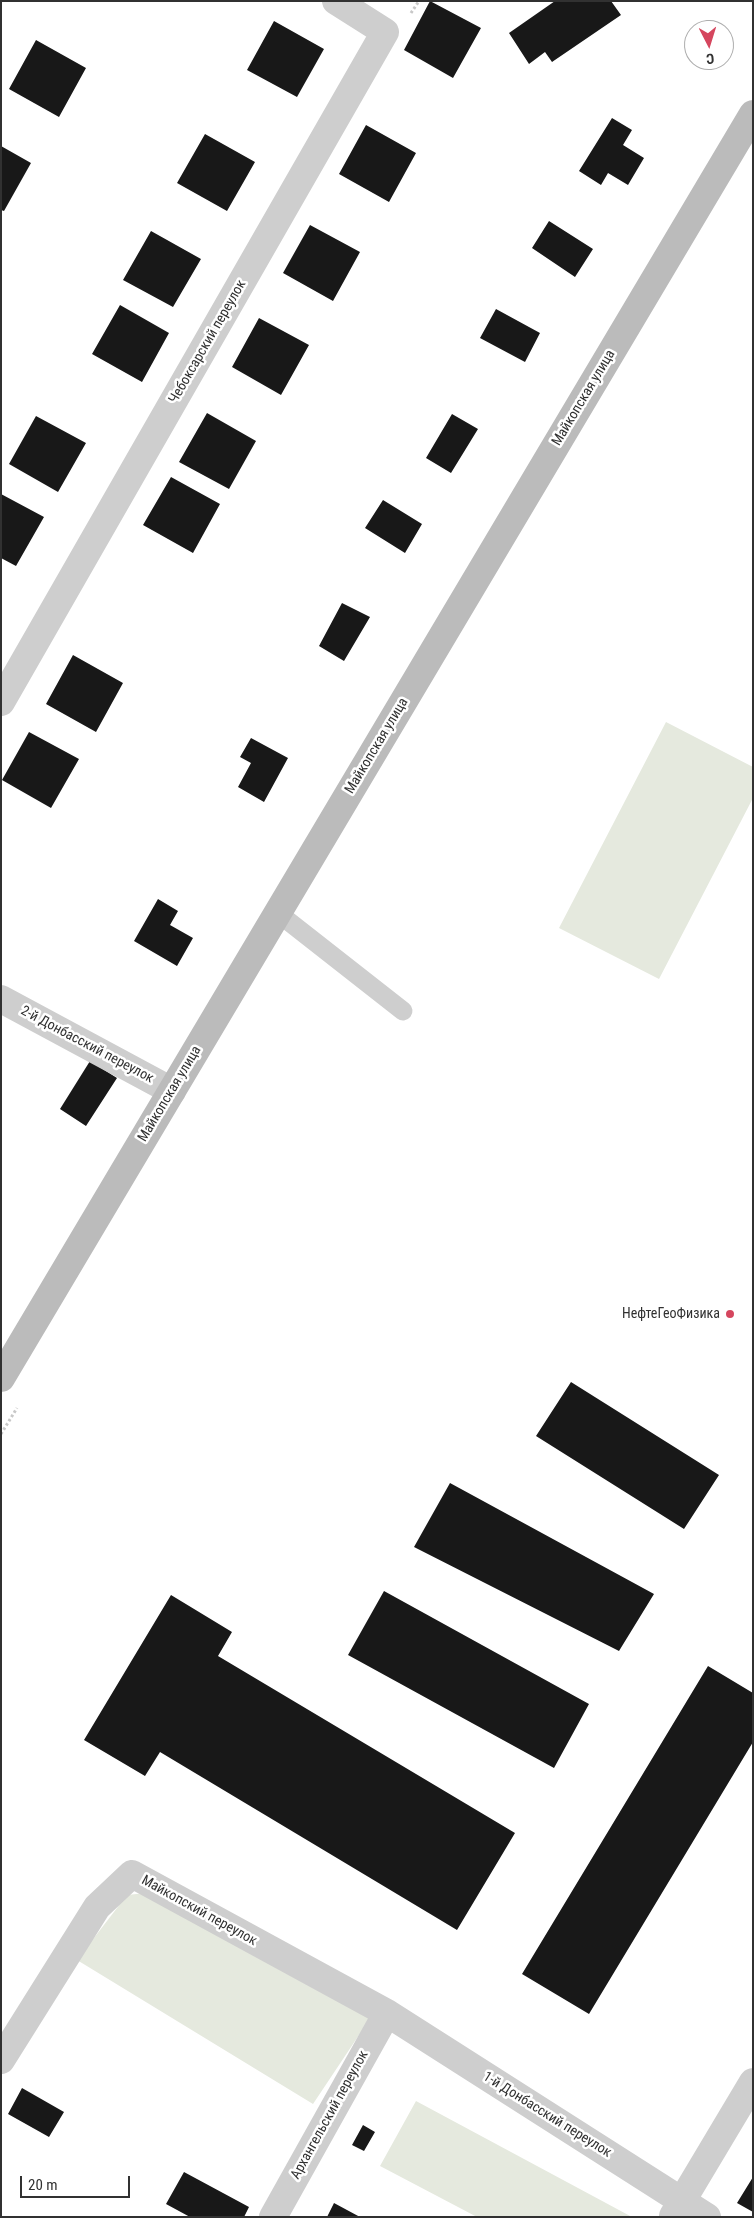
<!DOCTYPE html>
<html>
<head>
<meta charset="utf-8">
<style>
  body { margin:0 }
  #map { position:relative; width:754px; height:2218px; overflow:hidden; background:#fff; font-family:"Roboto Condensed",sans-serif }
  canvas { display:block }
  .frame { position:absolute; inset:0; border:2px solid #313131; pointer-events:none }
  .north { position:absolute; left:684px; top:20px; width:50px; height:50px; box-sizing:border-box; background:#fff; border:1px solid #adadad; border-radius:50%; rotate:175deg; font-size:14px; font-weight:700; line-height:20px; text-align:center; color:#313131 }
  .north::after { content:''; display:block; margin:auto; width:18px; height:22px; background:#d5465e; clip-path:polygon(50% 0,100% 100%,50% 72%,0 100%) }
  .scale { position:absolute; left:20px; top:2176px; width:110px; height:22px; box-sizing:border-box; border:2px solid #313131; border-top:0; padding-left:6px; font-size:15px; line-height:18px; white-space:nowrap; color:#313131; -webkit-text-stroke:4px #fff; paint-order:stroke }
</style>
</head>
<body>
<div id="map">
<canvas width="754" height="2218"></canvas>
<div class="frame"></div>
<div class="north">С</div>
<div class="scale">20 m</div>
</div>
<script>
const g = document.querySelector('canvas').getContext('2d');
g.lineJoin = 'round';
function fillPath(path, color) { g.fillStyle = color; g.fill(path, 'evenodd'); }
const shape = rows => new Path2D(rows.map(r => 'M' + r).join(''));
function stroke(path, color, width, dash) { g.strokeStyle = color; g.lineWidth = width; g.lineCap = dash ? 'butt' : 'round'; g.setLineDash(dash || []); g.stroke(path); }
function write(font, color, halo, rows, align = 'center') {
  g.font = font + ' "Roboto Condensed",sans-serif'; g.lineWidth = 5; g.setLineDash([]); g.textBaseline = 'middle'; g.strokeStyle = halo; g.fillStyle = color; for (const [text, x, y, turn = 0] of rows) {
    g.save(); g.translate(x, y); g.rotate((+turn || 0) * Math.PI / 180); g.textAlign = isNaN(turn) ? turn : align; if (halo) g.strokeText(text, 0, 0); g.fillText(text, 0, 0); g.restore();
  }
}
fillPath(shape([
  [666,722,753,767,753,798,659,979,559,928],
  [146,1893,373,2014,313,2104,77,1960,127,1895],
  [416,2101,632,2217,477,2217,380,2166]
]), '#e5e9de');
fillPath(shape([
  [430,1,481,28,453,78,404,50],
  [555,1,611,1,621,15,552,62,545,52,529,64,509,33],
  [274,21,324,49,297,97,247,70],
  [36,40,86,68,59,117,9,89],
  [612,118,632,130,623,145,644,158,628,185,608,173,601,185,579,171],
  [366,125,416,153,389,202,339,174],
  [205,134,255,162,227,211,177,183],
  [1,146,31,163,4,211,1,210],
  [549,221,593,249,575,277,532,248],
  [310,225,360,252,333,301,283,273],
  [151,231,201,259,173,307,123,280],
  [120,305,169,333,142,382,92,354],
  [496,309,540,333,525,362,480,338],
  [259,318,309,345,281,395,232,367],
  [207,413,256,441,229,489,179,462],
  [452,414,478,429,451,473,426,458],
  [36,416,86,443,58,492,9,464],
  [171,477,220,504,193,553,143,525],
  [1,494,44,517,16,566,1,558],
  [383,500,422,524,405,553,365,528],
  [342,603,370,617,344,661,319,646],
  [73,655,123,683,96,732,46,704],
  [29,732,79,759,51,808,2,780],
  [251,738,288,758,264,802,238,787,251,763,240,757],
  [158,899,178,911,170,925,193,938,177,966,134,941],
  [90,1061,117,1078,86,1126,60,1109],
  [571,1382,719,1475,684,1529,536,1436],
  [450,1483,654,1594,619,1651,414,1547],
  [384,1591,589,1704,554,1768,348,1655],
  [171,1595,232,1632,218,1656,515,1833,457,1930,160,1752,145,1776,84,1740],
  [708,1666,753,1693,753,1742,589,2014,522,1974],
  [22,2088,64,2112,49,2137,8,2114],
  [363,2125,375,2132,364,2151,352,2145],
  [184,2172,249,2207,244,2217,190,2217,166,2204],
  [753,2177,753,2212,737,2203],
  [334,2203,360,2217,327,2217]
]), '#181818');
stroke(shape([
  [411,13,419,1],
  [1,1434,17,1408]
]), '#c8c8c8', 3, [2.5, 2.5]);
stroke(shape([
  [278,913,403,1011]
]), '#cecece', 19);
stroke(shape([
  [1,702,385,32,336,1],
  [1,999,172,1091],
  [1,2060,97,1907,132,1874,387,2013,707,2217],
  [673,2216,753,2082],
  [273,2217,387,2013]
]), '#cecece', 28);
stroke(shape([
  [1,1378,753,114]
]), '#bbb', 28);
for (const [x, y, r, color] of [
  [730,1314,5,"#d5465e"]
]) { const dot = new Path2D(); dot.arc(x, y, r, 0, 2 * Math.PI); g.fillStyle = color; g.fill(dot); stroke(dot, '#fff', 2); }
write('14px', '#313131', '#fff', [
  ["Чебоксарский переулок",208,342,-60],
  ["Майкопская улица",584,398,-59],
  ["Майкопская улица",377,746,-59],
  ["2-й Донбасский переулок",87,1045,28],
  ["Майкопская улица",170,1094,-59],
  ["Майкопский переулок",199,1911,29],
  ["Архангельский переулок",330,2115,-61],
  ["1-й Донбасский переулок",547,2115,32]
]);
write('14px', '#313131', '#fff', [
  ["НефтеГеоФизика",720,1314]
], 'right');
</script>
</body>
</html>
